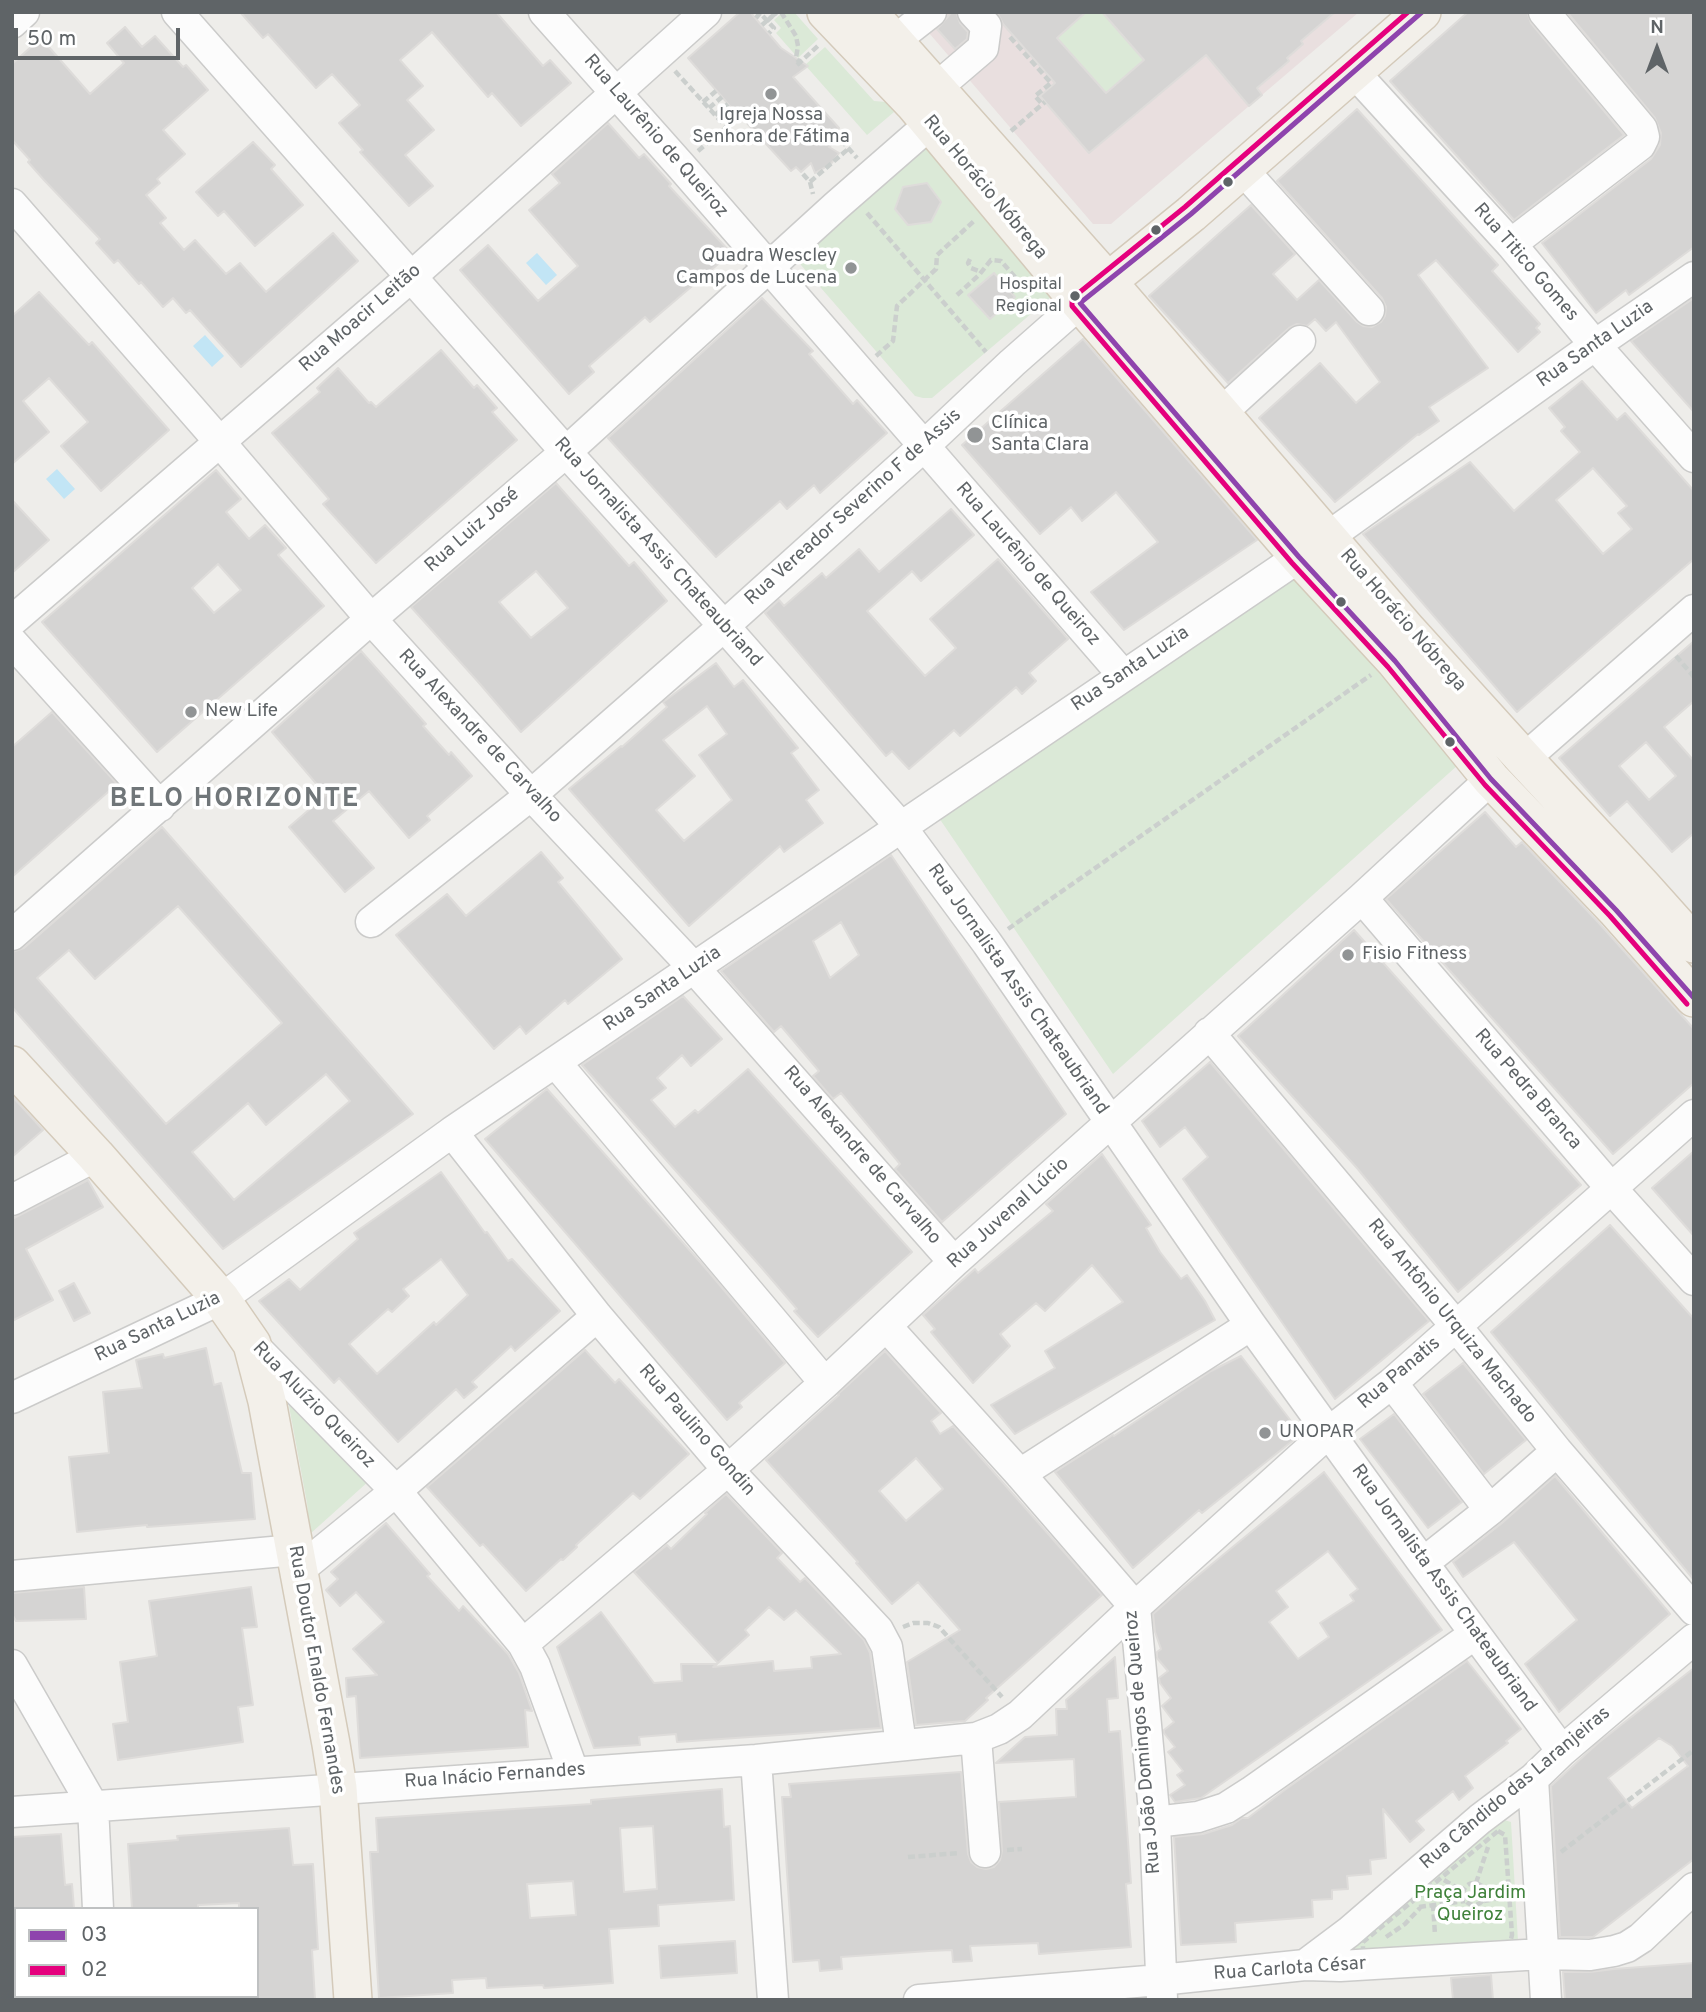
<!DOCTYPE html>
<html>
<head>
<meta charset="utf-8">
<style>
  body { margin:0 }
  #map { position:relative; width:1706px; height:2012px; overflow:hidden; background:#eeedea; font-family:Overpass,sans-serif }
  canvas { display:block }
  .frame { position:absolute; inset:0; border:14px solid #5f6467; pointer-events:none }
  .legend { position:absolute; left:14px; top:1907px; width:245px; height:91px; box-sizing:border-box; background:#fff; border:2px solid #bfc1c2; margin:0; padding:9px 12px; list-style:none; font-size:21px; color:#5f6467 }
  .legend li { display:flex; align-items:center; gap:14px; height:35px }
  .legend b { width:35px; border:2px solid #bfc1c2 }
  .north { position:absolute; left:1622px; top:14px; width:70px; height:70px; -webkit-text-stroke:5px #fff; paint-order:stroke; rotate:0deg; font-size:19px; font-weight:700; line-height:28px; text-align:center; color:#5f6467 }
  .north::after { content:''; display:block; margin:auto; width:24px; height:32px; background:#5f6467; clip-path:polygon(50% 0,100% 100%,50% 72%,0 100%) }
  .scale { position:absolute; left:14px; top:28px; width:166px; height:32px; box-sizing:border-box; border:4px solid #5f6467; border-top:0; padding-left:9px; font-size:21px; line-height:24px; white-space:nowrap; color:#5f6467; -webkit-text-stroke:5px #fff; paint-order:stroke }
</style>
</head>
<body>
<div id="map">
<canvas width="1706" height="2012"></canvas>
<div class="frame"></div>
<ul class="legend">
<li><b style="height:9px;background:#8e44ad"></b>03</li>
<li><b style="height:9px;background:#e5007d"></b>02</li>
</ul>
<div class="north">N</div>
<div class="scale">50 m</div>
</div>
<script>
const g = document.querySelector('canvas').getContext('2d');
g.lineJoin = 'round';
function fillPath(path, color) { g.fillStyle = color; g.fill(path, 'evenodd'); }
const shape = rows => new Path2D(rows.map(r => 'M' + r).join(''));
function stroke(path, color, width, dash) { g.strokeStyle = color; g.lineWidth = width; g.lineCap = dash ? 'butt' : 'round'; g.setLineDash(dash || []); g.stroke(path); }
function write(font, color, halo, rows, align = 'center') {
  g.font = font + ' Overpass,sans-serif'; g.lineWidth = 7; g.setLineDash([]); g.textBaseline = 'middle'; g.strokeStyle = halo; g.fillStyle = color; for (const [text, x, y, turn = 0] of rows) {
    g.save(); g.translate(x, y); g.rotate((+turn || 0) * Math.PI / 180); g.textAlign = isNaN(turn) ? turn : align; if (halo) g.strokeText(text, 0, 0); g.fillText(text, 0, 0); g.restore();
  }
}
fillPath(shape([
  [911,12,1359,12,1111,224,1093,224]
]), '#e9dfdf');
fillPath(shape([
  [783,12,794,12,818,39,798,58,776,33,781,28,774,20],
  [1086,12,1102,12,1144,60,1106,93,1057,38],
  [825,47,874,101,886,102,894,112,867,135,805,65],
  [929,145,1052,296,932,398,923,398,915,396,801,265,798,257,922,146],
  [1292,571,1458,765,1113,1074,937,815],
  [286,1390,370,1480,310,1534,307,1503],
  [1501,1819,1511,1822,1518,1941,1358,1958,1352,1946]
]), '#dbe9d7');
fillPath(shape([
  [537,253,557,275,546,285,526,263],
  [205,335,224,356,212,367,193,346],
  [57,469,75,489,64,499,46,479]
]), '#c2e5f5');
const building = shape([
  [240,12,496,12,543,66,550,60,571,83,521,126,492,93,488,97,432,32,400,60,423,86,407,100,434,130,405,155,433,186,409,206,360,152,363,150,339,123,360,105,332,74,316,88,268,34,263,38,240,12],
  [740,12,750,12,781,48,808,66,793,77,839,128,834,133,839,138,829,147,839,153,831,164,824,168,815,173,811,163,801,172,796,167,791,171,744,120,743,121,688,58,740,12],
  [952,12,956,12,960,23,968,32,967,39,955,49,937,29,952,12],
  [997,12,1086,12,1057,38,1106,93,1144,60,1102,12,1335,12,1301,41,1303,44,1287,58,1289,61,1257,88,1262,95,1249,106,1206,55,1089,153,1040,96,1055,83,1003,24,997,12],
  [1468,12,1527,12,1531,23,1624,135,1514,220,1390,81,1468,12],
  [1567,12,1694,12,1694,247,1629,295,1626,290,1596,313,1542,243,1651,159,1660,145,1661,133,1655,118,1567,12],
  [125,27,142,47,155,36,183,67,186,65,208,90,163,130,185,154,157,179,160,183,146,195,166,218,160,223,184,250,195,240,226,274,240,263,266,292,333,233,358,261,241,367,190,310,186,313,173,298,163,307,141,282,139,284,118,260,114,263,96,243,100,239,44,180,28,162,30,160,12,140,12,64,41,38,90,94,124,63,107,43,125,27],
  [1357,109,1498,265,1492,271,1540,324,1536,328,1540,332,1518,352,1436,260,1418,275,1488,368,1429,407,1439,421,1419,435,1418,434,1335,502,1259,418,1320,363,1356,403,1380,382,1336,322,1326,331,1315,319,1307,326,1297,324,1289,328,1228,383,1149,296,1251,205,1295,254,1273,274,1297,300,1319,280,1357,322,1363,326,1372,327,1381,322,1385,316,1386,307,1382,298,1277,181,1357,109],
  [608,123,639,158,644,154,671,184,669,186,731,253,650,322,645,317,589,366,594,372,569,394,460,270,488,245,538,301,578,266,529,210,560,183,552,174,608,123],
  [253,142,275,165,271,169,303,205,255,246,224,211,218,216,196,192,253,142],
  [927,183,941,202,931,222,908,225,895,209,903,187,927,183],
  [994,273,1015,297,990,319,968,295,994,273],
  [39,292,89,345,92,342,169,430,101,491,61,446,88,422,49,378,23,401,49,432,12,464,12,316,39,292],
  [762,298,813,351,809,354,853,404,857,400,887,433,820,493,814,485,787,509,780,501,716,557,608,438,762,298],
  [1694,298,1694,412,1631,341,1694,298],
  [1083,339,1257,540,1124,630,1091,592,1158,542,1116,492,1082,521,1071,507,1040,534,962,445,1083,339],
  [441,350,474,388,477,385,497,408,492,412,517,440,376,563,323,504,329,499,272,433,320,392,317,388,338,368,369,403,371,402,376,407,441,350],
  [1582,381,1617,420,1625,413,1694,491,1694,559,1517,712,1363,534,1470,462,1514,511,1580,452,1561,431,1565,427,1549,408,1582,381],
  [1593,468,1627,506,1618,513,1632,529,1603,554,1556,500,1593,468],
  [216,470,241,499,226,512,249,539,265,525,286,548,278,555,324,606,157,752,42,622,216,470],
  [218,564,241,590,214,613,192,588,218,564],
  [556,483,629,566,634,562,667,601,521,732,480,684,411,607,556,483],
  [536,571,568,608,531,638,499,602,536,571],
  [12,500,49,540,12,573,12,500],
  [951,509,974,535,921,581,912,571,867,611,925,676,956,648,930,619,998,559,1068,639,1029,673,1036,681,1022,694,1016,687,960,736,954,730,909,769,892,751,886,756,765,613,779,600,784,606,822,573,826,578,859,549,879,572,951,509],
  [1694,641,1694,701,1664,727,1694,761,1694,833,1672,852,1627,801,1610,816,1559,758,1694,641],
  [1646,742,1676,776,1649,800,1619,766,1646,742],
  [361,651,426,724,423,726,449,755,451,752,472,776,427,816,430,820,409,838,369,791,333,821,374,868,345,892,289,827,326,795,272,732,361,651],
  [716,663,734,687,743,680,798,748,791,753,819,790,806,800,823,823,784,852,780,846,689,926,569,789,621,746,622,747,667,707,663,702,666,700,716,663],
  [707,706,727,734,699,755,732,800,684,841,656,810,695,776,663,740,707,706],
  [52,712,117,784,12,877,12,747,52,712],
  [1485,812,1516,847,1522,842,1597,921,1694,1029,1694,1083,1613,1154,1386,899,1485,812],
  [162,827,413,1114,223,1249,12,1007,12,952,24,948,162,827],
  [178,906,282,1023,166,1124,37,978,69,950,95,979,178,906],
  [326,1074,350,1101,234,1200,192,1152,248,1103,266,1125,326,1074],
  [541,852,563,878,558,882,622,959,568,1004,565,1000,526,1034,520,1026,494,1049,396,935,447,894,466,916,541,852],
  [891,855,1066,1114,942,1222,895,1169,900,1164,841,1093,833,1099,813,1076,819,1071,781,1026,774,1032,721,971,891,855],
  [841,922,859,955,830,978,813,941,841,922],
  [1354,930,1581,1185,1458,1292,1357,1168,1238,1036,1354,930],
  [683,996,722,1039,691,1066,682,1055,657,1078,666,1088,651,1100,675,1127,695,1110,698,1113,748,1069,912,1252,818,1337,794,1311,797,1309,761,1267,582,1065,683,996],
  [1210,1062,1429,1321,1335,1399,1183,1179,1208,1157,1185,1127,1160,1147,1142,1121,1210,1062],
  [547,1089,708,1271,785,1363,739,1403,742,1407,727,1420,485,1139,547,1089],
  [12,1096,43,1130,12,1157,12,1096],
  [1694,1151,1694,1236,1652,1188,1694,1151],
  [1102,1154,1151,1225,1146,1228,1160,1252,1181,1279,1187,1275,1205,1301,1215,1320,1015,1434,991,1405,1055,1368,1045,1351,1123,1302,1092,1265,1045,1311,1036,1303,1000,1334,1010,1346,973,1383,931,1332,935,1329,923,1315,975,1269,978,1273,1053,1211,1046,1204,1102,1154],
  [441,1172,485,1233,487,1232,508,1261,512,1259,560,1311,515,1351,511,1346,472,1382,477,1387,464,1398,456,1389,398,1442,339,1378,334,1383,259,1301,289,1279,300,1290,358,1239,354,1233,441,1172],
  [441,1259,468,1295,436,1325,434,1322,377,1374,349,1344,388,1309,392,1312,409,1296,403,1289,441,1259],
  [88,1180,103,1207,26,1249,53,1300,12,1321,12,1219,88,1180],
  [1610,1225,1694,1319,1694,1580,1491,1332,1610,1225],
  [74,1283,90,1313,74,1321,59,1291,74,1283],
  [206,1348,214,1385,221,1383,242,1473,251,1473,255,1519,147,1527,147,1525,77,1532,69,1457,109,1453,103,1392,142,1388,136,1360,163,1354,164,1358,206,1348],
  [585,1350,615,1383,619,1379,689,1454,640,1499,633,1493,576,1545,577,1547,563,1560,561,1559,526,1591,483,1544,480,1546,427,1487,585,1350],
  [885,1351,941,1413,931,1421,940,1434,953,1426,1102,1595,986,1698,988,1700,965,1721,916,1725,907,1662,960,1630,918,1582,892,1604,856,1563,858,1562,766,1460,839,1395,838,1394,885,1351],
  [916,1458,943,1489,906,1521,879,1491,916,1458],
  [1241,1356,1301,1434,1202,1513,1199,1510,1133,1568,1055,1472,1113,1435,1114,1436,1211,1371,1241,1356],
  [1463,1363,1526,1440,1484,1474,1423,1394,1463,1363],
  [1394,1414,1462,1502,1428,1528,1360,1439,1394,1414],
  [1324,1472,1442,1630,1201,1798,1175,1802,1170,1795,1185,1785,1177,1775,1183,1771,1168,1752,1175,1747,1164,1733,1164,1730,1174,1722,1162,1706,1171,1698,1160,1683,1159,1678,1168,1671,1157,1658,1157,1652,1161,1649,1155,1632,1153,1614,1178,1592,1324,1472],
  [1328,1551,1358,1589,1350,1595,1354,1601,1320,1623,1329,1637,1298,1659,1269,1622,1288,1607,1276,1591,1328,1551],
  [1555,1476,1670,1614,1559,1712,1525,1664,1577,1620,1514,1542,1463,1577,1453,1562,1502,1523,1555,1476],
  [726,1494,782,1553,777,1558,800,1582,805,1578,864,1640,870,1653,881,1728,677,1742,676,1734,639,1737,640,1745,594,1748,557,1647,601,1612,654,1683,682,1681,681,1664,717,1664,713,1667,773,1661,774,1671,812,1668,811,1657,841,1654,796,1610,784,1620,769,1607,745,1630,749,1635,718,1663,634,1572,667,1545,671,1549,707,1514,705,1513,726,1494],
  [386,1523,430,1574,427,1576,459,1611,463,1606,508,1654,519,1673,532,1711,525,1710,528,1747,360,1758,356,1696,347,1697,346,1678,377,1675,353,1649,384,1622,356,1592,340,1606,326,1590,338,1579,331,1572,386,1523],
  [84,1587,86,1619,16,1621,12,1614,12,1593,84,1587],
  [251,1587,257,1627,242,1628,253,1705,238,1707,243,1742,118,1760,113,1724,128,1722,120,1662,157,1656,149,1601,251,1587],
  [1115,1657,1118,1698,1107,1699,1109,1732,1120,1731,1131,1883,1126,1884,1131,1947,1039,1954,1038,1943,970,1946,972,1961,953,1962,952,1950,929,1951,841,1957,842,1969,820,1971,819,1960,793,1962,782,1797,791,1797,789,1784,961,1772,968,1854,971,1862,977,1867,986,1869,994,1867,1000,1860,1002,1851,999,1802,1076,1797,1074,1759,996,1763,1025,1737,1057,1735,1056,1709,1067,1709,1066,1700,1115,1657],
  [1467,1661,1521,1729,1506,1741,1508,1743,1465,1776,1473,1788,1459,1800,1453,1791,1416,1821,1424,1830,1410,1842,1383,1809,1386,1858,1370,1860,1371,1874,1347,1876,1348,1889,1332,1890,1332,1899,1312,1900,1313,1917,1235,1923,1236,1942,1181,1945,1174,1837,1203,1834,1232,1825,1242,1818,1248,1818,1286,1789,1467,1661],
  [1694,1668,1694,1859,1593,1937,1560,1937,1551,1786,1598,1743,1694,1668],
  [1659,1738,1672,1746,1688,1766,1632,1808,1608,1778,1659,1738],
  [722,1789,724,1827,730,1826,734,1900,658,1905,659,1926,609,1929,613,1983,544,1988,543,1985,487,1988,486,1978,452,1980,453,1993,379,1998,370,1852,378,1852,376,1818,591,1804,591,1800,722,1789],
  [653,1826,657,1889,624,1892,620,1828,653,1826],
  [573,1881,576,1915,530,1918,527,1884,573,1881],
  [289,1828,293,1865,313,1864,318,1949,312,1950,315,2000,257,2000,257,1909,239,1909,239,1903,198,1905,198,1909,132,1909,128,1844,178,1840,177,1836,289,1828],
  [61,1834,65,1885,72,1884,74,1908,12,1909,12,1837,61,1834],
  [735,1941,737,1973,661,1978,659,1946,735,1941],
  [1694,1963,1694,2000,1565,2000,1563,1972,1590,1972,1614,1969,1694,1963],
  [1491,1975,1493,2000,1453,2000,1451,1978,1491,1975]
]);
fillPath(building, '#d5d4d3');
stroke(building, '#dedcda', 2);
const minor = shape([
  [177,12,566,452,724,626,901,827,987,943,1251,1325,1423,1563,1562,1751],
  [544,12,681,166,1123,675],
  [12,23,24,12],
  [894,41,931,12],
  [1353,71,1511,244,1595,345,1694,457],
  [935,89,983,48,986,26,973,12],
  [1243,170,1369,310],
  [12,204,219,441,371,619,531,795,694,968,954,1262],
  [1511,244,1640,145,1644,137,1642,129,1544,12],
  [1220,414,1300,341],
  [1328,537,1595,345,1694,277],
  [12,621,411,277,706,12],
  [12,642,160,806],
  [1524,759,1694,610],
  [1362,898,1611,1188,1694,1280],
  [371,922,531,795,724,626,924,446,1012,363,1080,303],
  [12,935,371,619,566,452,836,206,930,124],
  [1209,1033,1456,1326,1557,1451,1694,1610],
  [556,1063,825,1383],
  [452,1132,597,1316,728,1470,878,1630,887,1647,901,1744],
  [12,1200,96,1156],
  [886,1326,1020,1474,1135,1607,1155,1822,1162,1999],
  [252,1344,396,1491,523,1644,535,1666,573,1771],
  [1392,1383,1490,1510],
  [12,1398,221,1299,452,1132,1299,557],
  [1020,1474,1251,1325],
  [1423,1563,1490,1510,1557,1451],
  [299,1570,396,1491,597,1316],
  [12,1576,294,1550],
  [523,1644,728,1470,825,1383,954,1262,1362,898,1491,779],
  [12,1665,93,1806,98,1909],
  [976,1738,985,1852],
  [756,1760,773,2000],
  [1533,1779,1546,2000],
  [12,1812,756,1760,976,1738,999,1729,1020,1715,1135,1607,1329,1432,1392,1383,1694,1115],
  [1155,1822,1198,1817,1226,1808,1251,1792,1475,1634],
  [1305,1965,1349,1932,1480,1819,1533,1779,1562,1751,1694,1639],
  [103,1996,103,2000],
  [919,2000,1160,1980,1305,1965,1340,1966,1542,1954,1590,1955,1614,1951,1627,1947,1641,1938,1694,1888]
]);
const major = shape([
  [826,12,914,104,1080,303,1299,557,1395,661,1491,779,1616,910,1694,998],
  [868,12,1095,267,1408,631,1524,759,1643,887,1694,944],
  [1090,296,1191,214,1422,12],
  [12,1065,96,1156,221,1299,252,1344,267,1401,331,1744,338,1788,353,2000]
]);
stroke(minor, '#cbcbca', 33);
stroke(major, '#d4caba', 40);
stroke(shape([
  [781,12,796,36,798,46,796,58,800,62],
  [756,18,760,13,774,28,769,33],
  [767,21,777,12],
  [1010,37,1051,83,1035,96,1043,105],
  [797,65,820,44],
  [675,71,726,127],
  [703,102,716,91],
  [709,108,722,97],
  [715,115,728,104],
  [1011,131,1045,102],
  [841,140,857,158],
  [698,151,739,117],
  [803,174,810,182,813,194],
  [810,182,848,149],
  [867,213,986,352],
  [970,259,968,263,971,268,981,272],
  [1011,292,1022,283],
  [957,295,979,275,991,260,1001,261,1021,284],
  [876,356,893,341,897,306,936,269,937,255,974,221],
  [1676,656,1694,677],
  [1008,929,1371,675],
  [903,1627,913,1623,928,1623,939,1627,1002,1697],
  [1498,1831,1505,1835,1512,1935,1510,1943,1504,1946,1436,1950,1372,1953,1363,1951,1363,1942,1498,1831],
  [1007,1850,1022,1849],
  [1561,1852,1694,1750],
  [908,1857,960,1853],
  [1444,1880,1464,1892],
  '1463 1894a11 11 0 1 1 22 0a11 11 0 1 1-22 0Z',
  [1476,1883,1488,1847],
  [1484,1889,1505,1895],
  [1484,1901,1510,1896],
  [1433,1904,1435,1935],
  [1419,1907,1465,1901],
  [1386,1937,1405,1924,1420,1908]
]), '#cbcfcd', 4.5, [7, 3.5]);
stroke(minor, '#fcfcfc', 30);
stroke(major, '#f3f0ea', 37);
stroke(shape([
  [762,25,777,12]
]), '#cbcfcd', 4.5, [7, 3.5]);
stroke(shape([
  [1422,12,1191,214,1080,303,1299,557,1395,661,1491,779,1616,910,1694,998]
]), '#8e44ad', 5);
stroke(shape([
  [1408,12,1185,207,1075,296,1072,300,1072,306,1292,563,1388,667,1485,785,1610,916,1687,1004]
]), '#e5007d', 5);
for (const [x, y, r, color] of [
  [771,94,7,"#919495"],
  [1228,182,6,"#5f6467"],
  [1156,230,6,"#5f6467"],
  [851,268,7,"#919495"],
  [1075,296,6,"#5f6467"],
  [975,435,9,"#919495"],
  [1341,602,6,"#5f6467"],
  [191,712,7,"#919495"],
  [1450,742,6,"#5f6467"],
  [1348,955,7,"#919495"],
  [1265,1433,7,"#919495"]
]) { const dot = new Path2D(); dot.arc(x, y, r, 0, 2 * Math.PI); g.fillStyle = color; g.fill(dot); stroke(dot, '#fff', 2.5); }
write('17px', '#5f6467', '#fff', [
  ["Hospital",1062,286],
  ["Regional",1062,308]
], 'right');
write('19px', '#5f6467', '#fff', [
  ["Igreja Nossa",771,116,"center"],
  ["Senhora de Fátima",771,138,"center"],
  ["Quadra Wescley",837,257,"right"],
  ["Campos de Lucena",837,279,"right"],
  ["Clínica",991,424],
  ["Santa Clara",991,446],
  ["New Life",205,712],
  ["Fisio Fitness",1362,955],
  ["UNOPAR",1279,1433]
], 'left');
write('19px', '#5f6467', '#fff', [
  ["Rua Laurênio de Queiroz",655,137,49],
  ["Rua Horácio Nóbrega",984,188,50],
  ["Rua Titico Gomes",1525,263,49],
  ["Rua Moacir Leitão",361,319,-41],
  ["Rua Santa Luzia",1596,345,-35],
  ["Rua Vereador Severino F de Assis",854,508,-42],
  ["Rua Luiz José",473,531,-41],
  ["Rua Jornalista Assis Chateaubriand",657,553,48],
  ["Rua Laurênio de Queiroz",1027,565,49],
  ["Rua Horácio Nóbrega",1402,621,49],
  ["Rua Santa Luzia",1131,670,-34],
  ["Rua Alexandre de Carvalho",479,737,47],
  ["Rua Santa Luzia",663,990,-34],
  ["Rua Jornalista Assis Chateaubriand",1017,990,55],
  ["Rua Pedra Branca",1527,1090,49],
  ["Rua Alexandre de Carvalho",861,1156,49],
  ["Rua Juvenal Lúcio",1009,1214,-42],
  ["Rua Antônio Urquiza Machado",1451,1322,51],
  ["Rua Santa Luzia",158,1328,-26],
  ["Rua Panatis",1400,1374,-40],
  ["Rua Aluízio Queiroz",313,1406,46],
  ["Rua Paulino Gondin",696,1431,49],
  ["Rua Jornalista Assis Chateaubriand",1443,1589,54],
  ["Rua Doutor Enaldo Fernandes",315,1670,80],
  ["Rua João Domingos de Queiroz",1144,1742,-95],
  ["Rua Inácio Fernandes",495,1777,-4],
  ["Rua Cândido das Laranjeiras",1516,1789,-40],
  ["Rua Carlota César",1290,1970,-4]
]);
write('19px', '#40823b', '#fff', [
  ["Praça Jardim",1470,1894],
  ["Queiroz",1470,1916]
]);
g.letterSpacing = '2px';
write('bold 26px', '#707679', '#fff', [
  ["BELO HORIZONTE",235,801]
]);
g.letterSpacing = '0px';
</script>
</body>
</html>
